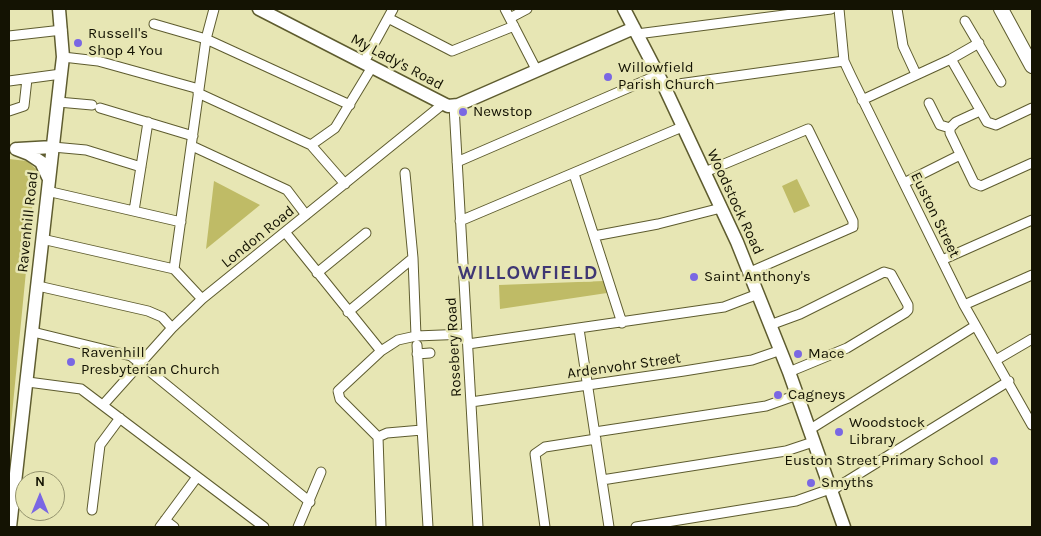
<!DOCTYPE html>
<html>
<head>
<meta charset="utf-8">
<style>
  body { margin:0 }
  #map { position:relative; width:1041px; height:536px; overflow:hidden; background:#e7e6b4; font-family:Karla,sans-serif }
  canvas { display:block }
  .frame { position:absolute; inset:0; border:10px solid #141303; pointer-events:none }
  .north { position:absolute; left:15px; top:471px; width:50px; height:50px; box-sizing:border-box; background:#e7e6b4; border:1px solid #93926d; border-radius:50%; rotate:0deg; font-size:14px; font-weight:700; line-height:20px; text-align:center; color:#141303 }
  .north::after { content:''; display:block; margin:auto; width:18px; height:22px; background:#7a67e3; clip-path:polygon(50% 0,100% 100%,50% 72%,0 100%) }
</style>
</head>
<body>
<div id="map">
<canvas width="1041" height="536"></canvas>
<div class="frame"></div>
<div class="north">N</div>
</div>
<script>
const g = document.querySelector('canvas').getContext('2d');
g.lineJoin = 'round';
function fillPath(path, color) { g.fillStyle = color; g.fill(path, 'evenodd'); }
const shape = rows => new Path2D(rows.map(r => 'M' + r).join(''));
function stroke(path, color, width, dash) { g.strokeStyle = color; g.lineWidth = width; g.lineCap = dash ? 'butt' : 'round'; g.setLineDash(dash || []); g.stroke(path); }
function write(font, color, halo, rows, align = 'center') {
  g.font = font + ' Karla,sans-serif'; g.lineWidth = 5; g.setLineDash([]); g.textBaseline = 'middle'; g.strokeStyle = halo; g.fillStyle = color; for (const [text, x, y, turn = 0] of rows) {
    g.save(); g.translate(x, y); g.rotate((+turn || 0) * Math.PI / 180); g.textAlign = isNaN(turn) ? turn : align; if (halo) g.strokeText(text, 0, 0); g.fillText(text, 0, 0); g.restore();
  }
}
fillPath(shape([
  [9,159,27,161,36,169,9,445],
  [797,179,810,206,794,213,782,186],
  [214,181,260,205,206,249],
  [604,281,607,293,500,309,499,285]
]), '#bfbb66');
const street = shape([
  [505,9,537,71],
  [839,9,844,61,851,76,964,305,1032,425],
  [897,9,903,46,916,74],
  [388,18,452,51,514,26],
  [510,18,527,9],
  [965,21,1001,82],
  [154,24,206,39,350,105],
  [637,34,831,9],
  [9,36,62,30],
  [63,57,98,61,199,89],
  [951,59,987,122,996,125,1032,108],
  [364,62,393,9],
  [9,81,61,74],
  [664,86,844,61],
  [198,93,311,145,345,184],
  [862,100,951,59,979,43],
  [58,102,92,105],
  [929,103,940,125,950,128],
  [454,106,478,527],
  [100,108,193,136],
  [9,111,24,106,27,79],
  [980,111,956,122,950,128,950,133,974,183,981,186,1032,163],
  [311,145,335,128,372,67],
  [192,146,287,190,306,215],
  [53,147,86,150,141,167],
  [457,162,658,75],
  [705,172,808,129,853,221,853,227,750,272],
  [405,173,413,258,416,336],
  [574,174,622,323],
  [904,183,960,155],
  [47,191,181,222],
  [134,211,148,122],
  [460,221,682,127],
  [285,232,381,351],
  [594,236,658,224,721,208],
  [42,239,174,269,202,299],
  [942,260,1032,220],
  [174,269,206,39,214,9],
  [317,273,366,233],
  [38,286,148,311,162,317,172,328],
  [964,305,1032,275],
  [348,312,413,258],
  [770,325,800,314,884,272,891,274,908,305,908,310,905,313,847,348,789,372],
  [579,329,609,527],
  [33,332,131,356,310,502],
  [468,344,724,307,758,294],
  [417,345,428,527],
  [417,354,430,353],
  [996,360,1032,339],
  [28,382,81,389,264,527],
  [471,402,684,371,752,360,781,350],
  [103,405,172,328,202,299,443,104],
  [809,430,975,326],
  [595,432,766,406,797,395],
  [378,437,387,433,422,430],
  [602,480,786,451,813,442],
  [831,491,1009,381],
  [92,510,100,445,120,418],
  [165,520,174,527],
  [160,527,197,477],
  [298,527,321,472],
  [381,527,378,437,340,399,338,391,381,351,398,340,416,336,467,334],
  [545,527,535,454,545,447,596,439],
  [636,527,796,501,830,489]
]);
const secondary = shape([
  [259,9,448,106,458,105,634,28],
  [624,9,664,86,737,242,789,372,844,527],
  [16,149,29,154,41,162,48,177],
  [18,149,53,147],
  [10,527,61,74,63,57,59,9]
]);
const primary = shape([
  [1001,9,1032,66]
]);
stroke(street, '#5e5c2f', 11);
stroke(secondary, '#5e5c2f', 15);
stroke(primary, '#5e5c2f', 16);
stroke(street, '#fff', 9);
stroke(secondary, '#fff', 12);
stroke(primary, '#fff', 14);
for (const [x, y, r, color] of [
  [78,43,5,"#7a67e3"],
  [608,77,5,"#7a67e3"],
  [463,112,5,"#7a67e3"],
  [694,277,5,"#7a67e3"],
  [798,354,5,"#7a67e3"],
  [71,362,5,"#7a67e3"],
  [778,395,5,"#7a67e3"],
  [839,432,5,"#7a67e3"],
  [994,461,5,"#7a67e3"],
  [811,483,5,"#7a67e3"]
]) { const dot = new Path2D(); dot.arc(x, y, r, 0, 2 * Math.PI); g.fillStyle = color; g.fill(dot); stroke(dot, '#e7e6b4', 2); }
write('15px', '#141303', '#e7e6b4', [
  ["Russell's",88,34],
  ["Shop 4 You",88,51],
  ["Willowfield",618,68],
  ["Parish Church",618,85],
  ["Newstop",473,112],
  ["Saint Anthony's",704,277],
  ["Ravenhill",81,353],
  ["Presbyterian Church",81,370],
  ["Mace",808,354],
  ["Cagneys",788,395],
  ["Woodstock",849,423],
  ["Library",849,440],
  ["Euston Street Primary School",984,461,"right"],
  ["Smyths",821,483]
], 'left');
write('15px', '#141303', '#e7e6b4', [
  ["My Lady's Road",397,62,28],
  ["Woodstock Road",735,202,65],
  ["Euston Street",935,215,64],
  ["Ravenhill Road",28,222,-84],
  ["London Road",258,237,-39],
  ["Rosebery Road",454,347,-93],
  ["Ardenvohr Street",624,366,-8]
]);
g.letterSpacing = '1px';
write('bold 20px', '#3f3774', '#e7e6b4', [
  ["WILLOWFIELD",528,273]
]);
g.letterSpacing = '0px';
</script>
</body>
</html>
